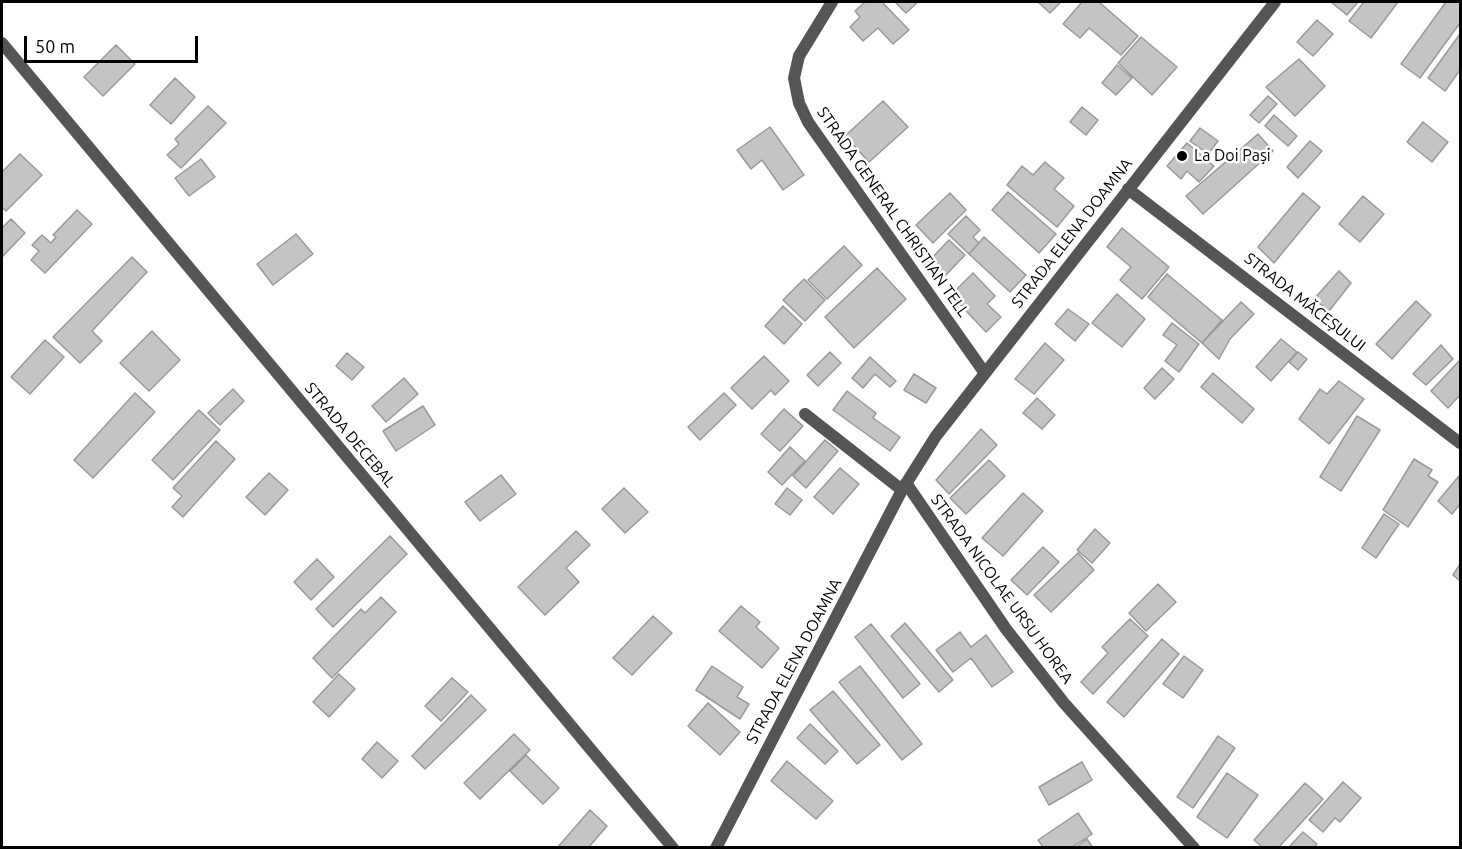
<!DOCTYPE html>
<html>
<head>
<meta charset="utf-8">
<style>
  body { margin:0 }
  #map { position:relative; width:1462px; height:849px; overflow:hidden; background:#fff; font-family:Ubuntu,sans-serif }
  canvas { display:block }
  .frame { position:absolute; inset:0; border:3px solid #000; pointer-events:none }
  .scale { position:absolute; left:24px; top:36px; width:174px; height:27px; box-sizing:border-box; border:3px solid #000; border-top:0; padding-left:8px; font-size:18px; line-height:21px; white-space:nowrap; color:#000; -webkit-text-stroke:4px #fff; paint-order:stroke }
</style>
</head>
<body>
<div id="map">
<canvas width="1462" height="849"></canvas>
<div class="frame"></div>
<div class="scale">50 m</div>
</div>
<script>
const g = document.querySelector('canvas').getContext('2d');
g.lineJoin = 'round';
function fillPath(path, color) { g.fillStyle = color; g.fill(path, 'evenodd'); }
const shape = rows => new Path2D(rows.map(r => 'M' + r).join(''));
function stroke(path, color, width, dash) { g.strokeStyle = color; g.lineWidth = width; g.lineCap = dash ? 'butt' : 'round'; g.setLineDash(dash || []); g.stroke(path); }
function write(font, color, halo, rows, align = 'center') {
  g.font = font + ' Ubuntu,sans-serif'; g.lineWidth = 5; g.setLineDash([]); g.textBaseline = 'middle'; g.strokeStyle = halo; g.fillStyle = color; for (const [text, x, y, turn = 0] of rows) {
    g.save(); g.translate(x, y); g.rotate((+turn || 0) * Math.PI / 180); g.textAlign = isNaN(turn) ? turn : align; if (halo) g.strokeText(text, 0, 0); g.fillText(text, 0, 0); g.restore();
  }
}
const building = shape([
  [865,2,882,2,909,30,893,44,878,28,863,41,850,27,860,17,855,11,865,2],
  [895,2,918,2,906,13,895,2],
  [1038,2,1061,2,1050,13,1038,2],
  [1082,2,1099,2,1138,36,1121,55,1089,28,1080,38,1063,24,1082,2],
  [1331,2,1358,2,1347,15,1331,2],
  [1364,2,1398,2,1371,38,1349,21,1364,2],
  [1446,2,1460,2,1460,23,1420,78,1401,64,1446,2],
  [1317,20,1333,34,1313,56,1297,42,1317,20],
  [1460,34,1460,70,1445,91,1428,78,1460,34],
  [1141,37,1177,67,1152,95,1118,63,1141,37],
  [116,45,135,64,103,96,84,77,116,45],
  [1299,59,1325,86,1295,116,1266,87,1299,59],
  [1117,65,1132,78,1116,95,1102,83,1117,65],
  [175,78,195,97,171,124,150,105,175,78],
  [1268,96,1277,104,1259,123,1250,115,1268,96],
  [883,101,908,127,869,162,845,136,883,101],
  [208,106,226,123,181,168,167,155,179,144,175,139,208,106],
  [1082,107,1098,120,1086,135,1070,122,1082,107],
  [1274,115,1297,136,1288,146,1265,126,1274,115],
  [1423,122,1448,142,1432,162,1407,142,1423,122],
  [770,127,804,175,783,190,762,160,751,169,737,150,770,127],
  [1200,128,1218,141,1208,154,1190,141,1200,128],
  [1258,134,1273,151,1203,214,1186,196,1258,134],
  [1310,141,1322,151,1298,178,1287,167,1310,141],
  [1187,143,1214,166,1199,182,1187,171,1181,179,1167,166,1187,143],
  [20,154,42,175,6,211,2,207,2,172,20,154],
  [201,159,215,177,189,196,175,178,201,159],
  [1045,162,1064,178,1054,189,1074,206,1057,227,1007,185,1022,166,1033,175,1045,162],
  [1008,192,1056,234,1039,253,992,210,1008,192],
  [950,193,966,210,933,243,916,225,950,193],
  [1303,193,1320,207,1274,263,1258,247,1303,193],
  [1363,196,1384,214,1360,242,1339,224,1363,196],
  [77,210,92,224,45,273,31,260,39,251,32,245,42,235,51,243,56,237,53,235,77,210],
  [966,216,980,230,973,237,979,243,969,254,948,234,966,216],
  [11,219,25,233,2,257,2,228,11,219],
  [1122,228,1169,267,1142,299,1120,280,1131,267,1107,247,1122,228],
  [296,234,313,254,273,285,257,264,296,234],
  [984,237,1026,275,1010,292,969,254,984,237],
  [949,240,965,255,941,280,925,265,949,240],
  [844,246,862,265,827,299,808,280,844,246],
  [132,257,147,272,92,331,102,341,80,363,53,337,132,257],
  [877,268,906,299,854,348,825,317,877,268],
  [1339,271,1351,283,1329,311,1314,299,1339,271],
  [973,273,995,296,987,304,1001,317,986,332,951,295,973,273],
  [1167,274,1222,320,1202,343,1148,297,1167,274],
  [804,279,825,300,805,321,783,300,804,279],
  [1117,294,1145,319,1122,347,1092,323,1117,294],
  [1416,301,1431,315,1392,359,1376,344,1416,301],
  [1241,302,1254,314,1230,339,1219,359,1202,343,1241,302],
  [783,306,802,324,784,344,765,326,783,306],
  [1068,309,1089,324,1075,341,1055,324,1068,309],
  [1172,323,1199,344,1179,372,1165,361,1177,345,1163,335,1172,323],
  [152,331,180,360,149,391,120,363,152,331],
  [1281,339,1297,352,1271,381,1256,367,1281,339],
  [45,340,64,357,30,394,11,377,45,340],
  [1045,343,1064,360,1034,394,1015,379,1045,343],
  [1441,345,1453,359,1426,385,1413,374,1441,345],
  [830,352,841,363,818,386,807,375,830,352],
  [1298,352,1307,359,1298,370,1289,362,1298,352],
  [347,353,364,367,352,380,336,366,347,353],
  [764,356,789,381,775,395,771,390,752,409,731,388,764,356],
  [870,357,896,381,890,387,875,374,863,388,852,378,870,357],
  [1460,360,1460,395,1448,408,1431,391,1460,360],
  [1162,368,1174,379,1155,399,1144,388,1162,368],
  [1213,373,1254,409,1242,423,1201,387,1213,373],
  [914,374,936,388,926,403,904,390,914,374],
  [404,378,418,394,386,422,372,406,404,378],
  [1339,381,1364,399,1329,444,1299,419,1320,389,1327,394,1339,381],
  [233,389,244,401,220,425,208,413,233,389],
  [847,391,876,413,873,418,900,437,890,451,833,410,847,391],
  [135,393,155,412,93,478,74,460,135,393],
  [724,393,736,405,700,440,688,427,724,393],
  [1037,398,1055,415,1042,429,1023,413,1037,398],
  [423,406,435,425,396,451,383,431,423,406],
  [784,409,803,426,780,451,761,434,784,409],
  [199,410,220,430,173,480,152,460,199,410],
  [1357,416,1380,430,1341,491,1320,477,1357,416],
  [981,429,997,445,949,494,936,480,981,429],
  [825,440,838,451,806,488,793,476,825,440],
  [216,441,235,459,183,517,172,507,182,496,173,488,216,441],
  [790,447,805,461,782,485,768,472,790,447],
  [1414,459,1432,470,1428,476,1438,482,1408,527,1383,510,1414,459],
  [989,460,1005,476,966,514,950,498,989,460],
  [840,468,859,484,833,514,814,497,840,468],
  [269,473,288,490,265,515,246,497,269,473],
  [501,475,516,494,480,521,465,502,501,475],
  [1459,476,1460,504,1452,514,1438,501,1459,476],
  [624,488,648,512,625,533,602,509,624,488],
  [787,488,802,500,790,515,775,504,787,488],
  [1023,493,1043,511,1003,556,982,538,1023,493],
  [1384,514,1399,524,1376,558,1362,548,1384,514],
  [1095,529,1110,543,1092,563,1077,550,1095,529],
  [576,531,590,545,566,568,579,582,545,615,518,587,576,531],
  [390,536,407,554,333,627,316,609,390,536],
  [1043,547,1059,562,1027,595,1011,580,1043,547],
  [1078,553,1094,570,1051,612,1034,595,1078,553],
  [317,559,334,577,311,600,294,582,317,559],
  [1460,564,1460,581,1453,575,1460,564],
  [1158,584,1176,602,1146,631,1129,613,1158,584],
  [381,597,396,612,332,678,313,658,361,609,365,613,381,597],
  [741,606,760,622,756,627,779,648,762,668,719,631,741,606],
  [653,616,672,633,632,675,613,658,653,616],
  [1130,619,1148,636,1093,694,1081,682,1108,653,1102,647,1130,619],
  [905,623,953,680,939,692,891,636,905,623],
  [871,624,920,684,903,698,855,637,871,624],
  [960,632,971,647,986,635,1013,672,992,687,971,658,953,672,936,650,960,632],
  [1162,639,1179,654,1124,717,1107,702,1162,639],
  [1184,656,1203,670,1183,698,1163,684,1184,656],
  [712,666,743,687,737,697,749,704,740,719,696,690,712,666],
  [860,666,922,744,902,760,839,682,860,666],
  [339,674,355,689,329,717,313,702,339,674],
  [452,678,468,692,441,721,425,706,452,678],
  [833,691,880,745,857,764,810,710,833,691],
  [471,695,486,710,425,769,412,756,471,695],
  [708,703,740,732,720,755,688,726,708,703],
  [810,724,838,751,825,764,797,738,810,724],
  [514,734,530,750,480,799,464,783,514,734],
  [1218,736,1235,748,1193,808,1177,797,1218,736],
  [377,742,398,761,382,778,362,759,377,742],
  [526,755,559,788,543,804,510,771,526,755],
  [787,761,833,801,816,819,771,781,787,761],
  [1082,762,1092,780,1049,805,1039,787,1082,762],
  [1227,773,1258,795,1227,838,1197,817,1227,773],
  [1343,782,1361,798,1340,822,1335,818,1323,832,1309,820,1343,782],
  [1305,783,1323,799,1278,848,1263,848,1254,840,1305,783],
  [590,810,607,826,588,848,557,848,590,810],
  [1078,813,1092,834,1071,848,1044,848,1038,840,1078,813],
  [1303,832,1317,844,1313,848,1288,848,1303,832],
  [1087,839,1093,848,1075,848,1087,839]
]);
fillPath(building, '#c4c4c4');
stroke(building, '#999', 1.5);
stroke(shape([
  [832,2,799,56,794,78,799,103,808,122,984,372],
  [2,43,673,848],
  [1128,189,1460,443],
  [805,414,902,490],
  [906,483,1006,629,1064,703,1194,848],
  [716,848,902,490,936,436,1275,2]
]), '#555', 12);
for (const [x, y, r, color] of [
  [1182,156,6,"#000"]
]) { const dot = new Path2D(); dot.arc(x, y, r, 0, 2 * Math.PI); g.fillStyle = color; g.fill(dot); stroke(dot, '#fff', 2); }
write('16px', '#000', '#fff', [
  ["La Doi Pași",1194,156]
], 'left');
write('16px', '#000', '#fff', [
  ["STRADA GENERAL CHRISTIAN TELL",893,212,55],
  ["STRADA ELENA DOAMNA",1072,233,-52],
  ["STRADA MĂCEȘULUI",1305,302,38],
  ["STRADA DECEBAL",350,435,50],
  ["STRADA NICOLAE URSU HOREA",1002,589,54],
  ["STRADA ELENA DOAMNA",794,661,-62]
]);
</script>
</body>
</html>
